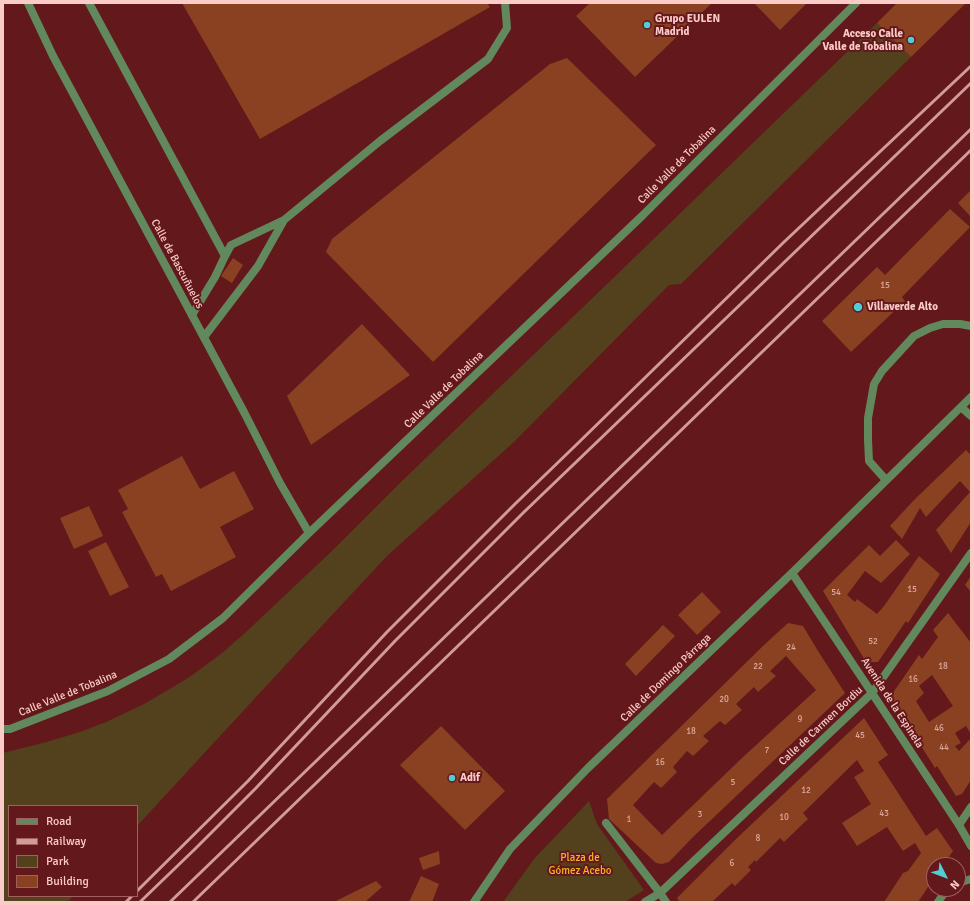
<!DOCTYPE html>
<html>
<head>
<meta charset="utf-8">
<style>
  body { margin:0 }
  #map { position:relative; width:974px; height:905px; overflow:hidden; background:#63181b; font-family:Signika,sans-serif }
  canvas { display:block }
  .frame { position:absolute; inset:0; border:4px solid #fbcbc8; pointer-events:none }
  .legend { position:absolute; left:8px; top:805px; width:130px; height:92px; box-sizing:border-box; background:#63181b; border:1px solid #a06060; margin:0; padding:5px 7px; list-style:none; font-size:12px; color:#fbcbc8 }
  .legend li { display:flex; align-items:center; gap:8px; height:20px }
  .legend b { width:20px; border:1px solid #a06060 }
  .north { position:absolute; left:926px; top:857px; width:40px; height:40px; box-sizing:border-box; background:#63181b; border:1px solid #a06060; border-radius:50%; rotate:132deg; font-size:11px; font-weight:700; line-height:16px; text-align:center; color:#fbcbc8 }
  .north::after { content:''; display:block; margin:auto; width:14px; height:18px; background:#52ccd5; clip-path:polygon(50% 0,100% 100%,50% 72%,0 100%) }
</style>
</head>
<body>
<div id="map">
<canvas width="974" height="905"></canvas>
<div class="frame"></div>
<ul class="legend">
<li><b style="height:5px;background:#62885e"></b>Road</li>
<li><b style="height:5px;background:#d29b9a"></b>Railway</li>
<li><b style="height:11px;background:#53401c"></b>Park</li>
<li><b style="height:11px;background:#894122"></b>Building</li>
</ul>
<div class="north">N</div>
</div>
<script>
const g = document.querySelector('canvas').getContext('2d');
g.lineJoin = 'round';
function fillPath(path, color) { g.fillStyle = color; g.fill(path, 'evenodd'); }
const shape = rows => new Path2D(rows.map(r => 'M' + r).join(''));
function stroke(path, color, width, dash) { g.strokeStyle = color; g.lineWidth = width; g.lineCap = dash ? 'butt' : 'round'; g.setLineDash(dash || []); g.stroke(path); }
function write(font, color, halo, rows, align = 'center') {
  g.font = font + ' Signika,sans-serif'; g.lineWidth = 4; g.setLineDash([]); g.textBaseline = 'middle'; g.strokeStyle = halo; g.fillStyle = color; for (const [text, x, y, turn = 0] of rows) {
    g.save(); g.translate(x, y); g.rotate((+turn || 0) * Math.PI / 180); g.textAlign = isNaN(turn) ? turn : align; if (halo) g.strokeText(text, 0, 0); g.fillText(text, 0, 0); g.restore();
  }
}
fillPath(shape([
  [877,23,911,57,681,284,669,285,514,442,388,555,305,644,137,826,137,806,9,806,9,896,73,896,68,902,3,902,3,753,43,743,80,732,106,722,144,704,168,690,191,676,222,653,246,632,334,549,403,480,606,285],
  [589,801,597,824,644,890,625,902,503,902,534,859]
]), '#53401c');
fillPath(shape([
  [182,3,487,3,490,7,260,139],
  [590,3,712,3,635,77,576,16],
  [754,3,807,3,780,30],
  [897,3,966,3,911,57,877,23],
  [567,58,656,145,433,362,326,252,332,239,550,64],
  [971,190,971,217,958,203],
  [950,209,970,227,902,297,905,301,851,352,822,321,877,267,885,275],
  [233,258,243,265,232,283,221,276],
  [362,324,410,375,311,445,287,396],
  [966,450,971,455,971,522,951,553,936,530,970,492,960,481,926,517,920,508,902,539,890,526,914,500],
  [182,456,200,489,234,471,254,509,220,527,236,557,171,591,162,574,156,577,122,512,128,509,118,490],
  [89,506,103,536,74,549,60,518],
  [896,540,910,554,881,583,865,571,847,595,855,602,857,599,877,614,884,606,919,556,940,574,908,623,906,621,878,662,866,662,823,591,869,545,880,556],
  [106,542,129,587,110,596,88,551],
  [971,576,971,592,965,585],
  [702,592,721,612,697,635,678,615],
  [948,613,971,643,971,734,966,726,955,733,961,743,955,746,959,751,971,738,971,780,962,794,956,796,937,766,935,768,890,697,919,655,922,659,938,637,933,630],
  [932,675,953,706,929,722,916,701,924,693,919,686],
  [788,623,803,626,818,651,845,693,692,838,669,862,662,864,656,863,609,819,607,799,764,645],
  [786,656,816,690,742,758,662,835,633,805,654,782,661,788,677,772,673,767,687,751,693,756,709,741,703,736,720,721,725,725,742,710,736,704,754,687,758,692,776,676,770,671],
  [663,625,675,636,636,676,625,664],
  [864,718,888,755,878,762,926,836,937,828,953,851,943,865,934,865,934,878,918,902,884,902,903,873,908,871,921,853,915,843,903,851,887,827,857,846,842,823,871,804,854,777,864,771,857,760,803,813,808,819,784,842,780,838,756,862,755,860,748,867,751,870,735,886,732,883,712,902,680,902,677,898,735,840],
  [441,726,505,791,465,830,400,765],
  [439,851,440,864,423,870,419,858],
  [421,876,439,884,432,902,409,902],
  [376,881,382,887,365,902,334,902]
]), '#894122');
stroke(shape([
  [89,3,225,256],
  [284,220,380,141,488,59,507,28,505,3],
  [192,315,215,277,225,256,231,245,284,220,258,266,204,337],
  [886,480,869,461,868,440,868,418,874,384,882,371,914,336,930,328,943,324,960,324,971,326]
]), '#62885e', 8);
stroke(shape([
  [28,3,53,56,245,414,280,483,309,533],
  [961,407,971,416],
  [792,573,872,693,959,825,971,846],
  [3,729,10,729,108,691,169,659,223,618,309,533,642,216,856,3],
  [606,823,660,893,666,902],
  [959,825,971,807],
  [958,883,971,879],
  [474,902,510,849,588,768,792,573,971,397],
  [645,902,660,893,872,693,971,553],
  [938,902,947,889]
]), '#62885e', 8);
stroke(shape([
  [137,891,248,781,387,632,515,504,574,447,784,242,971,66],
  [126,902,132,896],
  [140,902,195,849,256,788,395,641,523,513,971,83],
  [170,902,971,129],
  [193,902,971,150]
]), '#d29b9a', 3);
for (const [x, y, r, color] of [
  [647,25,4,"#52ccd5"],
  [911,40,4,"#52ccd5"],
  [858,307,5,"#52ccd5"],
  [452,778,4,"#52ccd5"]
]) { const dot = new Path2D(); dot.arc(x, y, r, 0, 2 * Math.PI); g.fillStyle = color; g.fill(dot); stroke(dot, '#63181b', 1.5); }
write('9px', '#dea89e', null, [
  ["15",885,286],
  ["15",912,590],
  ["54",836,593],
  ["52",873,642],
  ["24",791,648],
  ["22",758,667],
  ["18",943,667],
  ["16",913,680],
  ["20",724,700],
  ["9",800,720],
  ["46",939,729],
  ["18",691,732],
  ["45",860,736],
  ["44",944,748],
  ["7",767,751],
  ["16",660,763],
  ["5",733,783],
  ["12",806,791],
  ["43",884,814],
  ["3",700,815],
  ["10",784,818],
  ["1",629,820],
  ["8",758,839],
  ["6",732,864]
]);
write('bold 11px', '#fbcbc8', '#63181b', [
  ["Grupo EULEN",655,19],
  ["Madrid",655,32],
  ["Acceso Calle",903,34,"right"],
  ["Valle de Tobalina",903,47,"right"],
  ["Villaverde Alto",867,307],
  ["Adif",460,778]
], 'left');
write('11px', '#fbcbc8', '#63181b', [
  ["Calle Valle de Tobalina",677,165,-45],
  ["Calle de Bascuñuelos",177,264,62],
  ["Calle Valle de Tobalina",444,390,-44],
  ["Calle de Domingo Párraga",666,678,-44],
  ["Calle Valle de Tobalina",68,694,-22],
  ["Avenida de la Espinela",892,703,57],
  ["Calle de Carmen Bordiu",821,726,-43]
]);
write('11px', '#f3b628', '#63181b', [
  ["Plaza de",580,858],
  ["Gómez Acebo",580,871]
]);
</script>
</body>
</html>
